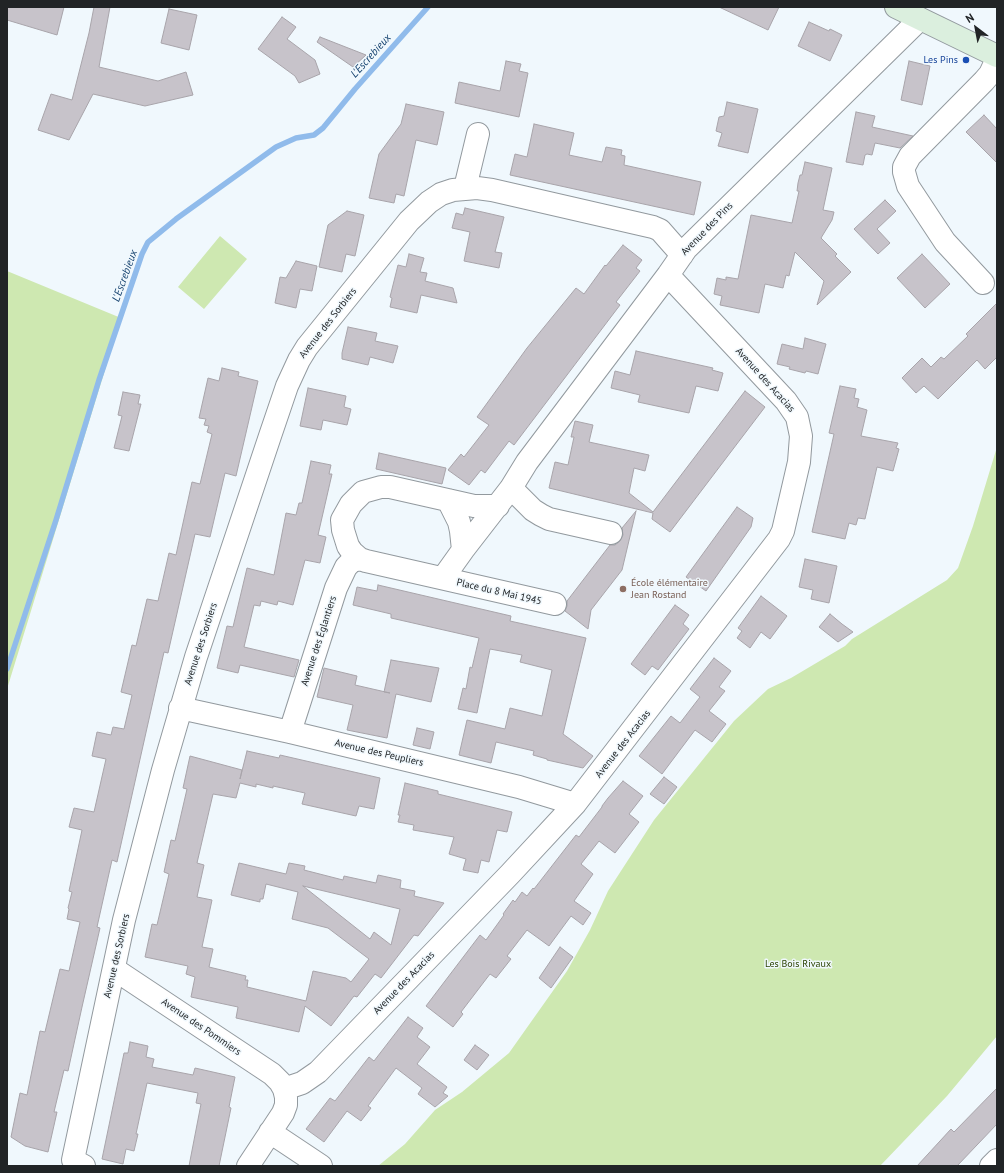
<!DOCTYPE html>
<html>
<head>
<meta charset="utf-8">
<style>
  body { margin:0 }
  #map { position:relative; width:1004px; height:1173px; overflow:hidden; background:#f0f8fd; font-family:"PT Sans",sans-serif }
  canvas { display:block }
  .frame { position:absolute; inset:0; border:8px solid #212426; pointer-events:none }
  .north { position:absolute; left:956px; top:8px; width:40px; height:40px; -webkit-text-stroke:3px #f0f8fd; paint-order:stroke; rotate:328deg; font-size:11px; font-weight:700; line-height:16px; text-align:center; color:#212426 }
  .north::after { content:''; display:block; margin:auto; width:14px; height:18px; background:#212426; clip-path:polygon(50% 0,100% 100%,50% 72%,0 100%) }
</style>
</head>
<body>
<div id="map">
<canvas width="1004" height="1173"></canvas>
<div class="frame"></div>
<div class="north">N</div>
</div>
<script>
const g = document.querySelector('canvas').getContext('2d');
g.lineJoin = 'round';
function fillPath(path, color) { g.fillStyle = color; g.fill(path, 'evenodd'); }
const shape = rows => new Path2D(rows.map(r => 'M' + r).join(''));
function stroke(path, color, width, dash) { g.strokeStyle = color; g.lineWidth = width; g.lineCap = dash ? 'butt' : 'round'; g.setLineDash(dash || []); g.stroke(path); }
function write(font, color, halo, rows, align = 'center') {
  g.font = font + ' "PT Sans",sans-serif'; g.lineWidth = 3; g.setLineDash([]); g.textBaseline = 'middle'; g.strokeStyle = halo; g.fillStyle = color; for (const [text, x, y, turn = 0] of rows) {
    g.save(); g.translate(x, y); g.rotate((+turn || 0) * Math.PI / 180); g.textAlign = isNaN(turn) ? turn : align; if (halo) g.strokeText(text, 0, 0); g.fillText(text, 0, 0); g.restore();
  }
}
fillPath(shape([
  [220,236,247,259,204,309,178,287],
  [7,271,121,318,7,689],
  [997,447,997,1036,947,1096,880,1166,378,1166,405,1144,435,1110,462,1092,509,1053,567,971,590,930,608,891,654,820,734,721,768,689,791,678,845,646,852,639,947,580,958,568,973,526]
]), '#cee8b1');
stroke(shape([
  [7,669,56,520,99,380,142,254,148,242,176,219,276,147,296,138,314,135,323,128,355,89,428,7]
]), '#90bbeb', 5.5);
const building = shape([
  [7,7,64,7,57,35,7,20,7,7],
  [94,7,110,7,99,67,158,81,186,72,193,95,145,106,93,94,69,140,38,130,51,94,72,100,89,33,94,7],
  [719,7,779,7,768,30,719,7],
  [169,9,197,15,189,50,161,43,169,9],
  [282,17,296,27,287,39,315,60,320,74,299,83,295,76,258,49,282,17],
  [809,22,829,31,830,29,842,35,830,61,798,46,809,22],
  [320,37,366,55,353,67,317,42,320,37],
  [506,61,521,64,519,71,528,73,519,117,455,103,459,82,500,91,506,61],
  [909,61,930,66,922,105,901,100,909,61],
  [727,102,758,109,748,153,718,146,722,133,716,131,719,117,724,116,727,102],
  [406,104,444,112,437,145,416,140,404,196,396,194,394,203,369,198,379,154,401,124,406,104],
  [856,112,875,116,872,127,913,136,900,148,875,143,872,155,867,154,865,155,863,165,846,162,856,112],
  [984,115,997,129,997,163,966,132,984,115],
  [534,124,574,133,569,155,602,162,606,147,622,150,621,155,625,156,624,165,701,182,694,215,510,175,515,154,527,157,534,124],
  [805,162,832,168,823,210,834,212,832,220,821,238,837,254,835,256,851,272,817,305,824,281,795,252,789,276,786,275,783,288,765,284,759,313,720,305,722,296,714,294,717,278,726,280,726,277,738,279,751,215,792,223,799,191,797,191,798,183,800,175,802,175,805,162],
  [885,200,896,211,877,229,890,243,878,254,854,229,885,200],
  [465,208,504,217,495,252,502,253,499,268,464,261,470,232,452,228,456,213,463,215,465,208],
  [347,211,364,215,355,256,346,254,342,272,319,267,328,225,347,211],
  [623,245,642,260,636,268,640,271,616,302,620,305,514,445,509,441,485,473,481,470,469,485,448,470,461,454,464,457,489,425,477,417,527,348,576,288,584,294,605,265,606,266,623,245],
  [409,254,424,258,420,272,427,273,425,281,453,288,457,303,421,295,417,313,390,307,392,298,390,297,398,265,406,267,409,254],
  [922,254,950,284,925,308,897,278,922,254],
  [296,261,317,266,312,291,300,289,296,308,275,303,280,277,286,278,296,261],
  [997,303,997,357,985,369,977,360,938,399,924,386,916,393,902,378,922,358,931,367,941,357,944,359,968,336,966,334,997,303],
  [348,327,377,333,375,341,398,346,393,363,370,357,368,365,342,359,342,353,348,327],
  [805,338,826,344,818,374,806,371,805,373,789,369,790,367,777,364,782,344,803,349,805,338],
  [636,351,713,368,712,370,723,373,718,391,696,386,689,413,638,402,640,395,611,388,615,371,630,375,636,351],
  [222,368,239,372,238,376,258,381,236,476,225,473,210,537,195,534,168,653,164,652,117,862,112,860,97,927,100,928,82,1007,68,1071,64,1070,54,1112,57,1112,48,1152,25,1146,11,1137,20,1093,27,1095,40,1031,45,1032,60,969,69,971,80,922,67,919,69,909,68,908,72,892,69,891,82,830,69,827,74,808,94,812,106,759,92,756,97,732,111,735,113,727,124,729,132,695,121,692,132,645,136,646,147,599,158,601,169,553,176,555,192,482,200,484,212,434,207,432,209,426,204,425,206,419,199,418,208,378,219,381,222,368],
  [840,386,856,389,854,398,859,399,857,407,867,410,861,436,898,443,896,448,899,449,893,471,877,467,865,519,858,518,856,525,849,523,845,539,812,532,834,434,829,433,840,386],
  [308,388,346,396,344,407,351,409,347,425,323,420,321,430,300,426,308,388],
  [745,391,765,407,670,532,652,519,653,513,549,488,555,462,568,465,574,437,571,437,575,421,593,425,589,442,649,455,645,471,634,468,629,493,653,512,745,391],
  [123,392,140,395,138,404,141,404,129,451,114,448,122,416,118,415,123,392],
  [379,453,446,468,442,484,376,469,379,453],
  [311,461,331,465,329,474,332,474,318,535,326,537,320,563,305,560,293,605,278,601,277,605,261,601,260,606,254,605,244,647,299,660,294,677,240,665,238,673,217,668,227,626,233,627,247,568,274,575,286,513,296,515,299,503,302,503,311,461],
  [737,507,753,518,751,527,706,591,686,577,737,507],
  [636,511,622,570,591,610,588,629,565,611,567,606,567,601,610,545,615,545,620,541,623,535,622,528,636,511],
  [805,559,837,566,829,603,811,599,813,590,799,587,805,559],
  [378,585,511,616,510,621,586,638,563,734,593,756,583,768,547,760,547,759,533,755,534,751,496,742,491,763,459,755,467,720,505,729,510,708,542,716,552,670,520,662,522,655,490,649,477,713,458,709,463,688,466,689,470,667,472,668,479,638,391,618,391,614,353,605,357,587,377,591,378,585],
  [761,596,787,616,770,639,761,632,750,648,737,638,742,631,738,628,761,596],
  [675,605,689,615,683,624,689,629,658,670,652,666,645,675,631,664,675,605],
  [830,614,842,624,853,632,838,642,819,627,830,614],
  [714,658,731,671,719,687,725,691,709,711,726,724,712,742,695,730,662,774,639,756,671,716,680,723,700,697,690,689,714,658],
  [391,660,439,668,431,702,396,694,387,738,347,730,353,705,317,697,324,668,357,676,355,685,390,693,384,692,391,660],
  [417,728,434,732,430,749,413,745,417,728],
  [247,751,279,758,280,755,380,778,374,809,359,806,356,816,302,804,305,793,273,786,273,788,256,784,256,787,240,783,236,798,213,794,197,863,204,865,197,897,212,900,202,947,213,949,209,967,246,976,245,980,248,980,247,987,306,1001,313,971,346,978,351,982,369,959,328,928,292,919,298,892,266,884,263,899,260,899,260,902,231,895,239,863,286,874,289,863,305,866,304,870,343,880,344,876,376,883,378,875,401,880,400,888,415,891,414,896,444,903,418,936,414,935,381,978,375,974,357,997,354,996,331,1026,305,1006,299,1032,236,1018,238,1007,191,997,195,977,186,974,188,966,145,957,152,924,157,925,169,874,164,872,171,840,175,841,187,789,183,788,190,756,242,770,240,779,247,751],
  [303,886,400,909,391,945,374,932,370,939,303,886],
  [664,777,677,787,664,804,650,794,664,777],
  [623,781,643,796,629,814,639,822,615,853,599,841,581,864,593,874,574,901,591,913,583,925,571,916,549,946,527,930,507,956,511,959,496,978,490,974,461,1012,463,1014,453,1027,426,1006,480,935,486,940,504,915,503,914,513,900,515,902,522,892,527,896,533,888,534,889,576,835,579,837,602,807,602,806,608,798,623,781],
  [405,783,438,791,438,794,512,812,507,832,497,830,489,862,481,860,478,873,463,870,466,859,449,854,454,837,413,830,414,825,398,822,400,815,398,815,405,783],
  [560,947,573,957,551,988,539,978,560,947],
  [408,1017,423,1028,417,1037,430,1047,417,1064,447,1087,443,1093,448,1096,435,1107,418,1094,422,1088,396,1068,368,1106,371,1108,361,1121,347,1111,324,1142,306,1129,330,1098,335,1101,369,1057,374,1061,408,1017],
  [130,1042,148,1046,146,1057,154,1059,152,1067,193,1075,195,1068,235,1077,229,1107,231,1108,219,1166,189,1166,201,1104,196,1103,198,1093,147,1083,136,1134,138,1134,134,1151,126,1149,123,1164,102,1159,124,1053,128,1053,130,1042],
  [475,1045,489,1055,477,1070,464,1060,475,1045],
  [997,1088,997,1124,957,1166,917,1166,951,1129,954,1132,997,1088]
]);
fillPath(building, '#c7c3ca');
stroke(building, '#a8a4aa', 1);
const street = shape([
  [465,188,478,134],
  [983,283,945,242,908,186,904,172,904,167,910,156,984,81,990,74,997,59],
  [511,488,533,510,541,515,549,519,611,533],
  [448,500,459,522,461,531,463,550],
  [498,506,474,506,390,487,381,487,363,492,351,504,342,520,343,530,348,546,352,552,360,559,366,561,555,604],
  [443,578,463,550,511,488,527,462,668,275,686,249,920,19],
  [180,708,290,732,519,787,575,804],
  [290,732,336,588,346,567,352,561,360,559],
  [114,969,272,1074,280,1082,284,1089,286,1097,286,1105,283,1113,248,1166],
  [284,1089,302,1083,318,1072,510,874,575,804,779,539,783,531,799,462,801,436,797,417,786,401,668,275],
  [270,1132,321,1166],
  [84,1166,73,1160,124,920,163,770,196,657,270,436,287,386,299,360,307,347,409,221,429,202,441,194,453,190,477,188,492,190,653,227,660,230,682,255],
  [991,1166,997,1160]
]);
const secondary = shape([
  [896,7,997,56]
]);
stroke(street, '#92999e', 24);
stroke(secondary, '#92999e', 24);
stroke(street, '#fff', 22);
stroke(secondary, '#dbefde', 22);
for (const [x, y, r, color] of [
  [966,60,4,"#1a4fb4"],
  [623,589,4,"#8d6e63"]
]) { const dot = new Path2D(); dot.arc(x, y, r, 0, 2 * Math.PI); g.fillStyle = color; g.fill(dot); stroke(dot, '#f0f8fd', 1.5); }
write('10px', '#164399', '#f0f8fd', [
  ["Les Pins",958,60]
], 'right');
write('10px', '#212426', '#f0f8fd', [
  ["Avenue des Pins",707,229,-46],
  ["Avenue des Sorbiers",328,323,-52],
  ["Avenue des Acacias",765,380,48],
  ["Place du 8 Mai 1945",499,592,13],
  ["Avenue des Églantiers",319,641,-72],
  ["Avenue des Sorbiers",201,644,-72],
  ["Avenue des Acacias",623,744,-52],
  ["Avenue des Peupliers",379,753,13],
  ["Avenue des Sorbiers",117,956,-77],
  ["Avenue des Acacias",404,983,-46],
  ["Avenue des Pommiers",201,1027,34]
]);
write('10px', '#785e54', '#f0f8fd', [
  ["École élémentaire",631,583],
  ["Jean Rostand",631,595]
], 'left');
write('10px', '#2e4605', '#f0f8fd', [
  ["Les Bois Rivaux",798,964]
]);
write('italic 11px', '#13406d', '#f0f8fd', [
  ["L'Escrebieux",371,56,-48],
  ["L'Escrebieux",125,276,-70]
]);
</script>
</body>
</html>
